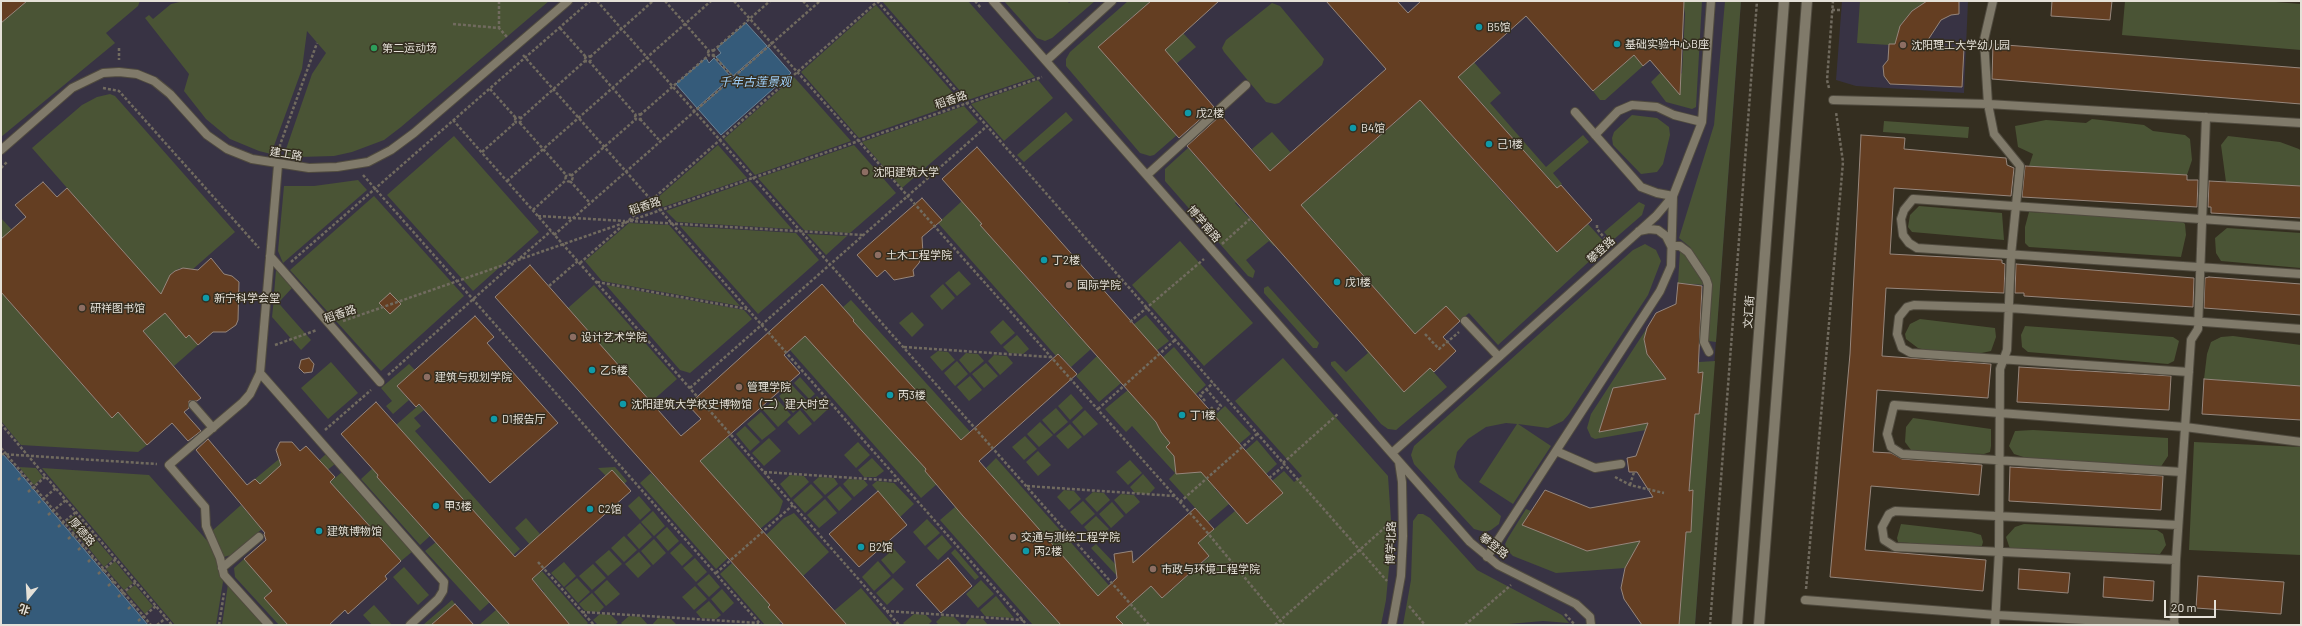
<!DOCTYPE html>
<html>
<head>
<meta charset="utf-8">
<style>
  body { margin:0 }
  #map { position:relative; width:2302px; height:626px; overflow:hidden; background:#342e20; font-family:Barlow,"Noto Sans SC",sans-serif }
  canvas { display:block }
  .frame { position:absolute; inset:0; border:2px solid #e5e1d8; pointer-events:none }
  .north { position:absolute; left:8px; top:578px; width:40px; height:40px; -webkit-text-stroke:3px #342e20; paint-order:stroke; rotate:198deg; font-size:11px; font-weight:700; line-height:16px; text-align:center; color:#e5e1d8 }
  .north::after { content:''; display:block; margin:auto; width:14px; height:18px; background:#e5e1d8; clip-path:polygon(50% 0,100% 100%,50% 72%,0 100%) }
  .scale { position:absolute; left:2164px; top:600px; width:52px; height:18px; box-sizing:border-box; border:2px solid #e5e1d8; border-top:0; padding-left:5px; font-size:12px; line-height:14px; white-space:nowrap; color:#e5e1d8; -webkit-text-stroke:3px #342e20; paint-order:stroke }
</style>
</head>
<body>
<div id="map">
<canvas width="2302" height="626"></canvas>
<div class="frame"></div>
<div class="north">北</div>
<div class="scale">20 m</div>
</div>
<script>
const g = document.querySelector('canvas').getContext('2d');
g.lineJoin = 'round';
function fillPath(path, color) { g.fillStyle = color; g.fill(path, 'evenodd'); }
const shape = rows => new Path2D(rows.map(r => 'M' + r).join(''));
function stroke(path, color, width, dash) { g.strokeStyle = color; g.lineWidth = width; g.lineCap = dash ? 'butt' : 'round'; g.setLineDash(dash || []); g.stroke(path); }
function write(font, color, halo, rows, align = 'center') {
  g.font = font + ' Barlow,"Noto Sans SC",sans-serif'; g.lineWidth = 3; g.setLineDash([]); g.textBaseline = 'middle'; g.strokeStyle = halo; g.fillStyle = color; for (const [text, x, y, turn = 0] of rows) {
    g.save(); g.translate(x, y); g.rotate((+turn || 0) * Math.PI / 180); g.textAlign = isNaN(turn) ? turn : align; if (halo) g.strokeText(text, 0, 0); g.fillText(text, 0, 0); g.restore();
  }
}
fillPath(shape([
  [1,1,1741,1,1695,625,1,625],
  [1842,1,1968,1,1964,93,1856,86,1836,80]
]), '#383344');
fillPath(shape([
  [27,1,140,1,138,6,106,33,115,43,1,137,1,22],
  [184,1,549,1,401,127,384,140,352,152,334,156,299,157,284,155,312,74,326,53,307,31,302,69,271,154,259,151,230,139,206,119,184,91,189,74,145,18,149,15,153,19,171,4],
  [882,1,968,1,1035,77,968,100],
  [1004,1,1067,1,1069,3,1072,1,1095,1,1052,38,1045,41,1037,38],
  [1128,1,1151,1,1139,12,1147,30,1133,16,1099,47,1177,135,1154,155,1150,156,1140,153,1066,66,1066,59,1070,52],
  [1683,1,1702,1,1696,107,1692,109,1666,102,1651,82,1661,72,1671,83,1682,73,1685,14],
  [1725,1,1741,1,1716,342,1708,341,1712,286,1710,279,1690,247,1679,238,1714,125],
  [1860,1,1927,1,1912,11,1900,26,1895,44,1889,45,1857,43],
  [2125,1,2263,1,2301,4,2301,50,2122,35],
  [1272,3,1280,6,1324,59,1322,65,1279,103,1275,104,1266,102,1224,52,1222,48,1226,40],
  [876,5,961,102,859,138,801,72],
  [1183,33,1196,47,1176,64,1153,37],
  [1457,43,1501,93,1490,103,1546,167,1583,135,1589,142,1553,173,1562,184,1547,198,1551,181,1461,80,1450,90],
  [1634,55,1643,66,1605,100,1600,100,1593,91],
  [794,77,851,141,755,175,724,139],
  [1038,80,1053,98,1004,141,971,104],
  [1408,86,1518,210,1532,197,1557,252,1588,224,1607,245,1498,345,1469,313,1460,321,1446,306,1415,334,1310,215,1287,219,1302,206,1290,193,1306,201,1416,104],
  [110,94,115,96,235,232,193,269,180,268,172,273,162,296,32,148,82,105,97,97],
  [964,106,978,122,902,188,862,142],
  [1066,112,1073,120,1024,162,1017,155],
  [1632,115,1657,118,1669,127,1670,135,1663,164,1657,172,1641,174,1613,145,1612,138,1614,132],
  [2092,119,2144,125,2153,131,2185,135,2190,139,2192,160,2187,175,2029,166,2033,154,2018,147,2015,126,2046,120,2086,123],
  [1884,121,1969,127,1968,138,1883,132],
  [1272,132,1291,153,1257,183,1251,176,1264,164,1252,149],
  [454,136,539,232,473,291,387,195],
  [2228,136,2280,142,2299,149,2301,151,2301,186,2226,182,2221,145],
  [718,145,747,178,663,207,656,199],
  [854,145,896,193,850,233,804,230,758,178],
  [1188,148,1229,194,1249,190,1235,203,1267,237,1281,225,1288,233,1274,246,1269,241,1246,260,1255,271,1253,278,1248,276,1165,181,1165,169],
  [358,180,367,190,283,263,278,251,284,186,314,186],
  [750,181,792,229,677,222,666,211],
  [374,196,464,296,381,371,290,270],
  [962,201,995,212,980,225,1070,327,1086,313,1091,349,1071,367,1059,354,1056,356,938,223],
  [1639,202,1645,205,1642,215,1612,241,1604,232],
  [1919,206,2002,213,2004,240,1912,232,1908,227,1910,215],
  [2029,212,2182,221,2185,224,2186,235,2181,257,2029,247,2025,243,2025,227],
  [1,218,12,230,1,239],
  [629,223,669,225,740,306,602,281,585,261],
  [680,226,796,233,819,260,758,314],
  [2227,228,2301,233,2301,268,2221,261,2216,253,2215,238],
  [807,234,847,236,826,255],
  [1180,241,1253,323,1204,366,1132,285],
  [1645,244,1656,250,1661,261,1648,295,1569,414,1563,421,1548,428,1518,424,1551,446,1513,504,1479,482,1517,424,1506,423,1486,427,1468,439,1457,452,1454,467,1459,478,1501,516,1499,524,1491,530,1485,532,1474,529,1414,464,1411,455,1414,446,1633,250],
  [1680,251,1686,255,1704,285,1678,283],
  [276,270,292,288,280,301,274,294],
  [959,271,971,284,957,296,945,283],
  [943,284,955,298,942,310,930,296],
  [594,285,677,379,651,402,568,308],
  [606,285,744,310,752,319,690,373,680,370],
  [1268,286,1319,343,1317,348,1313,348,1264,293,1264,288],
  [1,292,111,417,118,412,147,445,138,452,21,445,1,421],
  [274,298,311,340,301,350,272,317],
  [851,300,982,445,973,453,840,332,854,320,843,307],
  [176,303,189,335,198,345,174,366,143,331],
  [912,312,924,325,912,337,899,323],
  [1146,315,1169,341,1156,351,1133,325],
  [1920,319,1995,328,1996,337,1991,351,1977,354,1933,352,1918,348,1906,339,1905,334,1910,324],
  [1003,320,1015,333,1001,345,990,332],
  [2025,326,2173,337,2179,341,2174,361,2168,364,2028,352,2022,347,2021,335],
  [1647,328,1644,339,1647,354,1654,364,1671,378,1613,388,1599,432,1681,417,1669,426,1595,439,1591,437,1587,428,1591,414],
  [1017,335,1029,349,1023,354,1009,353,1003,347],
  [805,336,937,459,925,471,937,484,921,498,790,350],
  [1379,336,1386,344,1372,356,1403,391,1430,368,1447,387,1396,430,1388,429,1381,424,1331,365,1331,362,1335,361,1346,372,1368,353,1365,349],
  [2233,336,2301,345,2301,386,2204,379,2207,354,2211,342,2221,337],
  [1174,347,1206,385,1195,395,1162,358],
  [938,351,948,352,955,360,942,371,930,357],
  [966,353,978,354,984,361,970,373,959,360],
  [994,355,1007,356,1013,363,1000,375,988,361],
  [1097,356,1121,383,1099,402,1076,376],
  [1283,358,1388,476,1392,535,1386,600,1381,625,1124,625,1116,617,1151,586,1162,598,1209,557,1198,543,1235,511,1247,524,1282,493,1272,481,1284,471,1294,482,1302,476,1235,401],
  [957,361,968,374,955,386,944,373],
  [1715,361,1695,625,1679,625,1699,362],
  [331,362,358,393,328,419,301,388],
  [986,363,998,376,984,388,972,374],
  [409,364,415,370,397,386,409,400,393,414,386,406,392,401,381,388],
  [970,376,982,390,969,401,957,387],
  [800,377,815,394,809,399,794,383],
  [792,385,807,401,793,413,779,396],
  [1128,390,1156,422,1163,435,1173,441,1176,474,1186,473,1184,455,1228,477,1215,489,1229,504,1208,522,1169,479,1175,473,1132,426,1126,432,1105,409],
  [1071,394,1083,408,1070,420,1058,406],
  [817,396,828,409,814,422,803,409],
  [776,398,791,415,778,427,763,410],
  [419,405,424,410,414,418,421,426,415,431,520,549,498,569,507,548,396,425],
  [1225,406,1251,434,1239,444,1214,416],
  [1056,408,1068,422,1054,434,1042,420],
  [800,410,812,424,799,435,787,422],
  [1085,410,1098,424,1084,436,1072,422],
  [761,412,776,429,762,440,747,424],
  [1913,418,1991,429,1991,446,1990,452,1984,454,1917,452,1911,450,1905,442,1906,427],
  [1040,422,1053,435,1039,447,1027,434],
  [1070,424,1082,437,1068,449,1056,436],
  [745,426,760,442,750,451,736,434],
  [2033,430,2168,438,2168,456,2160,468,2042,463,2014,454,2009,446,2015,431],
  [1025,436,1037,449,1024,460,1012,447],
  [728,437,783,501,779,513,760,529,692,477,703,452,706,456],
  [769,438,781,451,764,466,752,453],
  [1257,440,1277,464,1266,474,1230,464],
  [858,442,870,455,856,468,844,455],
  [2194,442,2301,447,2301,555,2189,550],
  [1038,451,1051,465,1038,476,1026,462],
  [326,454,335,464,321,475,313,466],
  [386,456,392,463,377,477,430,536,420,545,361,479],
  [872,458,884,471,876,477,864,477,858,470],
  [996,458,1121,599,1110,609,977,488,992,475,986,468],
  [279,459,282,467,260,484,255,479],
  [1130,460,1142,473,1128,485,1116,472],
  [19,467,36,468,43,477,34,485],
  [615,467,627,481,624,484,606,476,598,468],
  [42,468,149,475,210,544,217,559,223,582,216,625,175,625],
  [342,472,413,551,401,561,345,498,313,526,299,509],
  [651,473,664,487,678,475,671,495,728,558,716,569,640,483],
  [1143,474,1155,488,1149,494,1135,493,1130,487],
  [790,475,804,476,809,482,791,498,780,484],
  [819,477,834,478,838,484,825,495,813,482],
  [848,479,864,480,868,485,854,497,843,484],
  [877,481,894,483,914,504,900,517,872,485],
  [811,484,823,497,805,513,793,500],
  [840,486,852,499,839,511,827,497],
  [1064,490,1074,491,1081,499,1069,510,1057,497],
  [1093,492,1104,493,1110,500,1097,512,1085,499],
  [1121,494,1134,495,1140,502,1126,514,1114,500],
  [969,495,963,516,1053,617,1066,606,1073,614,1061,625,1033,625,940,520],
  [639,496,651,510,640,520,628,506],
  [825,499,837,513,819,528,807,515],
  [1083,501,1095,514,1082,525,1070,512],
  [1112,502,1124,516,1111,528,1099,514],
  [241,505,262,529,231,555,224,557,212,531],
  [1526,509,1531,511,1523,525,1587,551,1665,536,1629,561,1625,568,1556,573,1513,556,1508,551,1505,544,1508,538],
  [653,511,665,526,654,536,641,522],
  [794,513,829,552,790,588,766,535,784,518],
  [1418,514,1423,514,1430,518,1477,570,1562,615,1569,623,1543,621,1497,625,1403,625,1411,580,1413,521],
  [75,515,93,536,84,543,66,522],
  [1096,516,1109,529,1096,540,1084,527],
  [526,518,540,534,533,541,542,558,515,528],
  [927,519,940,533,925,546,913,532],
  [640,523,652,537,639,549,627,535],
  [1901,524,1971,532,1981,535,1983,542,1981,549,1898,542,1897,538],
  [2024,524,2157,530,2163,534,2166,545,2160,554,2010,549,2006,537,2015,527],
  [667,527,679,541,668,551,656,537],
  [942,535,952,547,938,560,927,548],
  [624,536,637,550,624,562,611,548],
  [95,538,113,559,104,567,86,545],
  [654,539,666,553,653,565,641,551],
  [436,542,491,575,477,588,490,602,480,611,425,551],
  [681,543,693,556,682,566,670,553],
  [1096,544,1115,564,1137,560,1118,577,1091,548],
  [894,549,906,562,893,574,881,560],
  [955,549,979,577,975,580,951,553],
  [609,550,622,564,608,576,595,562],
  [639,552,651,566,638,578,625,564],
  [695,558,707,572,696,582,683,568],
  [244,559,277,586,264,598,288,625,279,625,235,577,234,568],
  [115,561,133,583,124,590,106,569],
  [878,561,891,576,874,591,862,577],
  [564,562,576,576,564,587,551,573],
  [732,563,763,598,776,587,781,622,778,625,765,625,720,574],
  [593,564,606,578,592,590,579,576],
  [404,567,429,595,418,605,393,577],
  [542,571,588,623,586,625,570,625,550,602,529,605,544,592,532,579],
  [709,574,720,587,709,597,697,584],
  [577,578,590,592,578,603,565,588],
  [893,578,904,589,887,605,876,593],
  [607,580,620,594,606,606,594,592],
  [981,580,994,594,978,608,966,594],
  [228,584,264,625,222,625],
  [135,585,153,606,145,614,126,592],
  [695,586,707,599,694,610,682,597],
  [861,588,893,625,820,624,835,610],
  [722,589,734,603,723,613,711,599],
  [592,593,604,607,599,612,585,611,579,604],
  [996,596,1014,618,985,616,980,610],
  [452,600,455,604,431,625,423,625],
  [709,601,721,615,716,619,701,618,696,612],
  [374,605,392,625,372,625,363,615],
  [496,610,524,625,479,625],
  [600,614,611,615,618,622,615,625,598,625,593,620],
  [914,614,926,615,932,621,928,625,905,625,903,623],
  [629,616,641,617,648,625,623,625,621,623],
  [942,616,954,617,961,624,939,625,936,622],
  [658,618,671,619,677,625,652,625],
  [970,618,983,619,988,625,965,625]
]), '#4a5435');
const water = shape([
  [746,23,767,46,733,76,716,57,721,53,717,48,746,23],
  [768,47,791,73,721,135,698,109,768,47],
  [706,58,709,63,714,58,731,77,697,108,676,84,706,58],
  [1,452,13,465,148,625,1,625,1,452]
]);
fillPath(water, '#355b7a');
stroke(water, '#6a8396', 1);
const building = shape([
  [1,1,27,1,1,23,1,1],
  [1151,1,1219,1,1165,50,1214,107,1179,138,1098,47,1151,1],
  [1326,1,1397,1,1408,13,1421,1,1684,1,1680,95,1650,60,1643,66,1634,55,1593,91,1526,16,1458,77,1557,188,1561,185,1592,220,1557,252,1420,100,1301,205,1415,334,1446,306,1460,321,1443,337,1456,351,1434,372,1430,368,1404,392,1187,146,1221,115,1270,171,1386,69,1326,1],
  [1927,1,1959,1,1959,14,1951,15,1941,20,1924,46,1964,48,1962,87,1890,84,1884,76,1883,66,1888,60,1889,44,1895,44,1900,26,1912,11,1927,1],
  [2052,1,2112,1,2110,20,2051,16,2052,1],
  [1993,44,2301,68,2301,104,1992,79,1993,44],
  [1861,135,1905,138,1904,149,2006,158,2007,165,2014,168,2011,196,1894,188,1890,254,2002,260,2002,263,2005,264,2004,293,1886,288,1882,356,1991,364,1988,398,1877,390,1873,452,1891,453,1902,459,1982,465,1979,495,1871,486,1865,550,1986,560,1983,591,1830,577,1850,354,1861,135],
  [977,147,1283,493,1247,524,1201,472,1176,474,1174,456,1166,447,1170,443,1161,432,1156,422,980,225,982,224,942,179,977,147],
  [2025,166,2187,175,2187,180,2198,180,2197,207,2022,197,2025,166],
  [2209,181,2301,186,2301,218,2211,213,2211,207,2208,207,2209,181],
  [43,182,57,197,67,188,161,294,170,275,175,271,183,268,198,270,211,258,224,274,232,276,239,282,238,320,236,325,226,332,213,332,198,345,189,335,186,338,165,313,143,331,201,398,197,401,189,401,189,408,184,412,201,431,188,441,172,423,147,445,118,412,112,418,1,292,1,239,26,217,15,205,43,182],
  [922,198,942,220,922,237,923,254,919,263,913,270,914,276,894,280,885,270,877,277,857,255,922,198],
  [2016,264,2194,278,2193,307,2024,296,2024,293,2015,293,2016,264],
  [530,265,681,436,701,419,688,405,822,284,854,320,853,321,961,440,1058,354,1077,374,979,461,1098,596,1117,578,1114,554,1132,551,1133,563,1195,508,1214,529,1198,543,1209,556,1162,598,1151,586,1116,617,1124,625,1061,625,963,516,925,471,926,469,805,336,784,355,800,373,700,461,847,625,784,625,768,607,770,605,495,297,530,265],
  [2209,277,2301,284,2301,315,2204,308,2205,278,2209,277],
  [1678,283,1702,286,1698,373,1703,372,1699,414,1695,414,1689,491,1693,490,1691,532,1686,532,1679,625,1642,625,1624,599,1621,588,1625,568,1640,541,1587,551,1522,525,1545,490,1590,508,1653,497,1637,472,1629,472,1627,458,1636,456,1648,423,1599,432,1613,388,1666,379,1647,354,1644,339,1647,328,1656,313,1676,304,1678,283],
  [390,293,401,304,390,314,379,303,390,293],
  [475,316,494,337,487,343,558,423,490,483,419,404,416,407,397,386,475,316],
  [309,358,314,364,312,372,304,373,299,368,301,360,309,358],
  [2019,367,2171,376,2169,410,2017,402,2019,367],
  [2204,379,2301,386,2301,420,2202,414,2204,379],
  [376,402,515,557,612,470,631,491,532,579,570,625,510,625,377,477,378,475,341,434,376,402],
  [208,439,247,485,255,479,260,484,281,465,276,450,280,442,292,442,300,451,306,446,335,477,330,482,401,561,385,576,387,579,348,614,345,610,329,625,288,625,264,598,272,591,244,559,266,540,264,534,265,533,196,450,208,439],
  [2010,467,2163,476,2161,510,2009,501,2010,467],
  [878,491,907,525,859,567,829,534,878,491],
  [948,558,972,586,941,613,916,585,948,558],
  [2019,569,2070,573,2068,593,2018,589,2019,569],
  [2198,576,2284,582,2281,614,2196,608,2198,576],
  [2104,577,2154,581,2153,601,2103,597,2104,577],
  [455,604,474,625,431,625,455,604]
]);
fillPath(building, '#643e22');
stroke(building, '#96867c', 1);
const lane = shape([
  [993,1,1470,542,1498,565,1576,604,1590,617,1591,625],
  [1993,1,1984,40,1988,104,1994,134,2020,166,2011,255,2007,350,2000,369,1999,551,1995,625],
  [1046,61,1112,1],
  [1833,100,1988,104,2301,123],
  [1595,135,1618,111,1632,105,1657,107,1674,115,1702,122],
  [1,150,72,88,103,73,119,72,137,74,154,81,170,94,207,135,227,149,252,159,309,168,337,167,368,162,391,150,414,133,568,1],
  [1147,175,1246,85],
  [2301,226,1913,199,1904,210,1901,219,1903,235,1909,243,1917,248,2301,274],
  [1639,231,1649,229,1658,230,1666,236,1671,246,1680,246,1688,252,1706,279,1708,285,1704,342,1709,352],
  [270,256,380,382],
  [1465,321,1499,357],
  [2189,372,1911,353,1902,348,1897,334,1899,317,1907,307,1914,305,2009,308,2301,329],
  [260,373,444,582,443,591,438,599,410,625],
  [193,405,213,428],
  [1556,451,1595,468,1621,464],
  [1392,453,1656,216,1673,196,1702,122,1711,1],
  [2182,472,1902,454,1891,447,1887,434,1894,405,2185,427,2301,442],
  [1487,557,1660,291,1671,266,1673,196,1657,193,1641,187,1575,112],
  [2176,560,1895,547,1884,540,1882,527,1889,514,1895,511,2178,525],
  [222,568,259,537],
  [1805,600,1996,615,2175,625],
  [269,625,224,575,220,558,206,526,205,507,169,465,243,402,250,394,260,373,278,165],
  [1392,625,1401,576,1403,536,1402,482,1399,462],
  [2174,625,2176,560,2191,340,2198,329,2206,117]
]);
const secondary = shape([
  [1737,625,1784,1],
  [1759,625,1807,1]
]);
stroke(lane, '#504b3f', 10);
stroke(secondary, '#504b3f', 12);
stroke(shape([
  [499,1,499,28],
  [597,1,1149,625],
  [665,1,709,51],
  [734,1,1206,531,1284,625],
  [803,1,810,9],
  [877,1,1387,581],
  [975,1,981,8],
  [1832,10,1842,10],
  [453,24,499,28,508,38],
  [560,28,586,57],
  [119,48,119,60],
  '708 53a3 3 0 1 1 6 0a3 3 0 1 1-6 0Z',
  [713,51,770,1],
  [523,55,1027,625],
  [713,55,733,77],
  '585 59a3 3 0 1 1 6 0a3 3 0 1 1-6 0Z',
  [590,57,653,1],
  [589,61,636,115],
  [103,88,119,91,259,248],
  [1829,88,1827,80,1833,1],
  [490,89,516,118],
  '635 117a3 3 0 1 1 6 0a3 3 0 1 1-6 0Z',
  [640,115,709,55],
  '515 120a3 3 0 1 1 6 0a3 3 0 1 1-6 0Z',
  [520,119,586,60],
  [640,119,660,141],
  [453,120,899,625],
  [520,123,567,176],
  [280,152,280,145,317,43],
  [482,152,516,122],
  [1,168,8,161],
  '565.5 178a3.5 3.5 0 1 1 7 0a3.5 3.5 0 1 1-7 0Z',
  [363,175,761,625],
  [571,176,636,119],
  [507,181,711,1],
  [570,181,590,203],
  [533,210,566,180],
  [538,216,625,221],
  [630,221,863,235],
  [1597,225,1597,229,1608,242],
  [554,235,820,1],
  [1222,244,1250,219],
  [520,258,551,231],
  [291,262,590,1],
  [580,263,878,1],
  [597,282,747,309],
  [549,286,578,261],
  [343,321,1042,77],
  [1130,322,1204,259],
  [1425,334,1439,349,1459,332],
  [275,345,317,330],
  [904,347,1050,357],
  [388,375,516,261],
  [690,388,987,126],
  [1206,389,1221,406,1215,412,1211,407],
  [1205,401,1200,395,1213,383],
  [1098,409,1175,340],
  [1,424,172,625],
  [325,430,371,390],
  [1,448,151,625],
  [1,454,157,464],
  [1283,463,1339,413],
  [764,472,899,481],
  [1615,477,1630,485,1664,493],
  [1269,478,1285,465],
  [18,480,23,475],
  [1630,485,1634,472],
  [1027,486,1175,496],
  [28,492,46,476],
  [1180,502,1257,434],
  [38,503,56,488],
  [48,515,66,500],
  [58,527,76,512],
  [68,539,74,534],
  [78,550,96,535],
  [88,562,93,557],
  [538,562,594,625],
  [716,573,793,505],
  [98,574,116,559],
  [108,586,114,581],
  [1806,589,1843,162,1836,112],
  [118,597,136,582],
  [1409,606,1425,625],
  [128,609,134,604],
  [886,611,1023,620],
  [582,612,759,623],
  [1565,614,1574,624],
  [138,621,156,606],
  [157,625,166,618],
  [219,625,224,593],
  [1275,625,1390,523],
  [1465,625,1511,585],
  [1710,625,1757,1]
]), '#716b5f', 2.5, [3, 2]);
stroke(lane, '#807a6a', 8);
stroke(secondary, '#807a6a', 10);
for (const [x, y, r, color] of [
  [1479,27,4,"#0f9aa8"],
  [1617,44,4,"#0f9aa8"],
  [1903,45,4,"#8d6e63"],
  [374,48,4,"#2e9e5b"],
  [1188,113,4,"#0f9aa8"],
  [1353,128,4,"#0f9aa8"],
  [1489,144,4,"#0f9aa8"],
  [865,172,4,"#8d6e63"],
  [878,255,4,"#8d6e63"],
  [1044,260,4,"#0f9aa8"],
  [1337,282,4,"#0f9aa8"],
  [1069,285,4,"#8d6e63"],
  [206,298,4,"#0f9aa8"],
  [82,308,4,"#8d6e63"],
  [573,337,4,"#8d6e63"],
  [592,370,4,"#0f9aa8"],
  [427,377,4,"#8d6e63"],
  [739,387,4,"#8d6e63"],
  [890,395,4,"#0f9aa8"],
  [623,404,4,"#0f9aa8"],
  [1182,415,4,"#0f9aa8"],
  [494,419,4,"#0f9aa8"],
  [436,506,4,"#0f9aa8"],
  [590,509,4,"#0f9aa8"],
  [319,531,4,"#0f9aa8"],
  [1013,537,4,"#8d6e63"],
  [861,547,4,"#0f9aa8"],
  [1026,551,4,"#0f9aa8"],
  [1153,569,4,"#8d6e63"]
]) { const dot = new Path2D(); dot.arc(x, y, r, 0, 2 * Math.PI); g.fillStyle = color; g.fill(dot); stroke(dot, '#342e20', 1.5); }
write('11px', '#e5e1d8', '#342e20', [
  ["B5馆",1487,27],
  ["基础实验中心B座",1625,44],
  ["沈阳理工大学幼儿园",1911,45],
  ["第二运动场",382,48],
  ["戊2楼",1196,113],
  ["B4馆",1361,128],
  ["己1楼",1497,144],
  ["沈阳建筑大学",873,172],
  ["土木工程学院",886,255],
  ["丁2楼",1052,260],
  ["戊1楼",1345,282],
  ["国际学院",1077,285],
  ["新宁科学会堂",214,298],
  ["研祥图书馆",90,308],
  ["设计艺术学院",581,337],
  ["乙5楼",600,370],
  ["建筑与规划学院",435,377],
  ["管理学院",747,387],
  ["丙3楼",898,395],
  ["沈阳建筑大学校史博物馆（二）建大时空",631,404],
  ["丁1楼",1190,415],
  ["D1报告厅",502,419],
  ["甲3楼",444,506],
  ["C2馆",598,509],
  ["建筑博物馆",327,531],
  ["交通与测绘工程学院",1021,537],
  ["B2馆",869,547],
  ["丙2楼",1034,551],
  ["市政与环境工程学院",1161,569]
], 'left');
write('11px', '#e5e1d8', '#342e20', [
  ["稻香路",951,100,-19],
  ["建工路",286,154,9],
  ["稻香路",645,206,-18],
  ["博学南路",1204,224,49],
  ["攀登路",1601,250,-42],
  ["文汇街",1749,312,-86],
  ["稻香路",340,314,-19],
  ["厚德路",82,532,50],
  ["博学北路",1391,543,-88],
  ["攀登路",1494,546,38]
]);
write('italic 12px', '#9ecef8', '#342e20', [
  ["千年古莲景观",755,82]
]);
</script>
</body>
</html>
